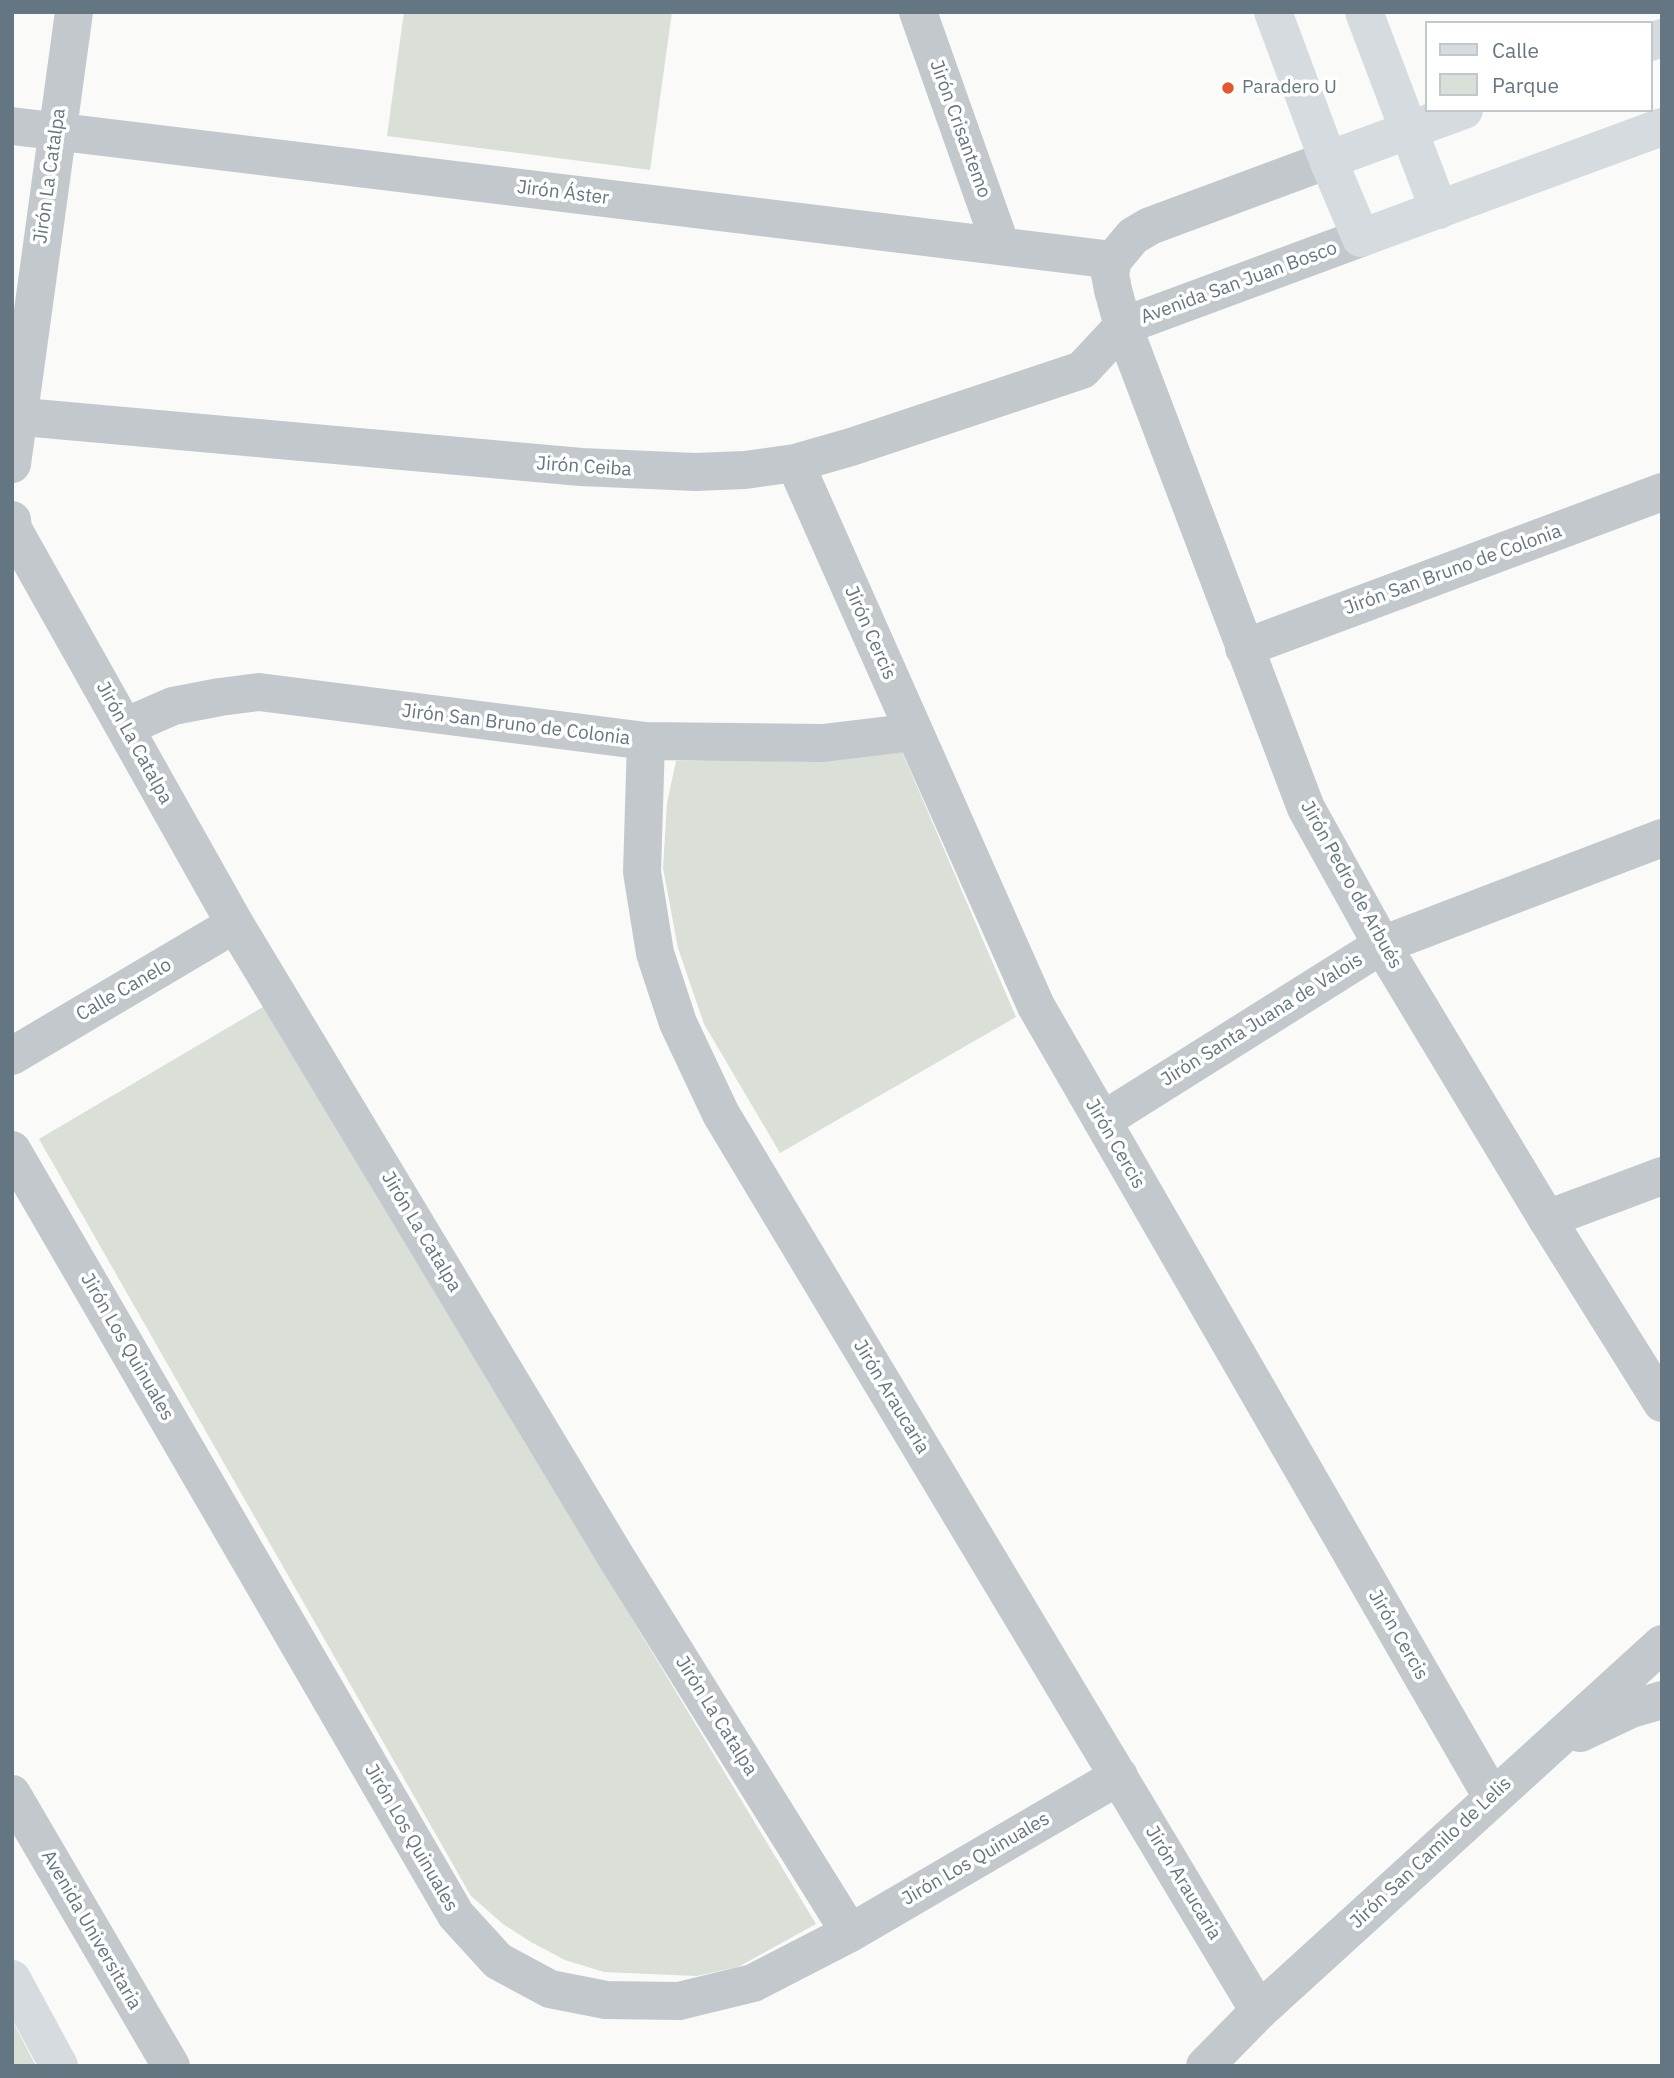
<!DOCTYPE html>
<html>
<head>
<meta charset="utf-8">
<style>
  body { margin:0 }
  #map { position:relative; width:1674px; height:2078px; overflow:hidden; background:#fafaf8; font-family:"IBM Plex Sans",sans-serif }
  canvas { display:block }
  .frame { position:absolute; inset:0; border:14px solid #657683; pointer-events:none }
  .legend { position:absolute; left:1425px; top:21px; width:228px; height:91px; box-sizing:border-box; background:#fff; border:2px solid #c1c8cd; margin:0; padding:9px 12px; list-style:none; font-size:21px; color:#657683 }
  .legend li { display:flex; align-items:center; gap:14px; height:35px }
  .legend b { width:35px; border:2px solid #c1c8cd }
</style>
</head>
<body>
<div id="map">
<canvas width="1674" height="2078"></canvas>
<div class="frame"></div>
<ul class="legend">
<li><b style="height:9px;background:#d6dbdf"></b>Calle</li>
<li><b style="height:19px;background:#dadfd7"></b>Parque</li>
</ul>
</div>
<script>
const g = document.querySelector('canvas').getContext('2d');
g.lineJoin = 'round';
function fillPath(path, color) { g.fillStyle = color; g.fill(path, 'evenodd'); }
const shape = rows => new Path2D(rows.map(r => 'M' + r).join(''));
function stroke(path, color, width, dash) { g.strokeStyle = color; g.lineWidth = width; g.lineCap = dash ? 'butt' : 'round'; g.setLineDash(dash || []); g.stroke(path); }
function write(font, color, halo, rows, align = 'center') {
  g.font = font + ' "IBM Plex Sans",sans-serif'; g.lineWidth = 7; g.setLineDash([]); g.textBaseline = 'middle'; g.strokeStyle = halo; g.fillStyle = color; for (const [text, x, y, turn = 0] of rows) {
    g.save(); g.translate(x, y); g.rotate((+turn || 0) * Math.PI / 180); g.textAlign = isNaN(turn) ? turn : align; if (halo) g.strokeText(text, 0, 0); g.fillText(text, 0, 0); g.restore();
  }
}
fillPath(shape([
  [404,12,672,12,650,170,387,136],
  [900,747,1016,1017,780,1153,704,1024,678,948,663,868,667,803,676,761,827,758],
  [263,1007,816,1924,738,1967,697,1976,604,1972,565,1960,531,1942,503,1924,471,1896,39,1139],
  [12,2020,36,2066,12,2066]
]), '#dadfd7');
stroke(shape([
  [918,12,1001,246],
  [12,126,1113,260],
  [12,416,581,467,695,472,745,470,795,463,851,447,1082,370,1123,326],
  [795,463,1036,1006,1492,1797],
  [12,464,74,12],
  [12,520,13,529,235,924,616,1557,850,1933],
  [1244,648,1662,492],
  [125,727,173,706,220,697,259,692,646,741,823,743,914,732],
  [646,741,642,872,655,953,678,1023,721,1114,1259,2011],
  [12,1056,235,924],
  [1102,1121,1382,945,1662,838],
  [12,1150,456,1915,498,1961,550,1989,606,2000,679,2001,753,1983,850,1933,1119,1776],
  [1547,1219,1662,1176],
  [12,1794,171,2066]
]), '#c3c8cc', 38);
stroke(shape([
  [1328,160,1150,226,1133,236,1113,260,1110,274,1113,290,1123,326,1306,808,1382,945,1547,1219,1662,1403],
  [1123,326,1361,238],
  [1580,1733,1631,1709,1662,1700],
  [1205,2066,1259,2011,1662,1644]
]), '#c3c8cc', 38);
stroke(shape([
  [1273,12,1328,160,1361,238,1662,127],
  [1364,12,1439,210],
  [1651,42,1662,38],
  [1328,160,1464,110],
  [12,1979,59,2066]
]), '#d6dbdf', 38);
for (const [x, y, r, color] of [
  [1228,88,7,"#e4572e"]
]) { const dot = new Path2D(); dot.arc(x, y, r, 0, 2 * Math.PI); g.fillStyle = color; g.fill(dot); stroke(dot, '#fff', 2.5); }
write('19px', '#657683', '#fff', [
  ["Paradero U",1242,88]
], 'left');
write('19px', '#657683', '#fff', [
  ["Jirón Crisantemo",960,129,70],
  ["Jirón La Catalpa",50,176,-82],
  ["Jirón Áster",563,193,7],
  ["Avenida San Juan Bosco",1239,283,-20],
  ["Jirón Ceiba",584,467,4],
  ["Jirón San Bruno de Colonia",1453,570,-20],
  ["Jirón Cercis",870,633,66],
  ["Jirón San Bruno de Colonia",516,725,7],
  ["Jirón La Catalpa",134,743,61],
  ["Jirón Pedro de Arbués",1351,885,61],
  ["Calle Canelo",124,990,-30],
  ["Jirón Santa Juana de Valois",1262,1020,-32],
  ["Jirón Cercis",1115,1144,60],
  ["Jirón La Catalpa",421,1232,59],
  ["Jirón Los Quinuales",127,1347,60],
  ["Jirón Araucaria",891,1397,59],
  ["Jirón Cercis",1398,1635,60],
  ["Jirón La Catalpa",716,1716,58],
  ["Jirón Los Quinuales",411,1838,60],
  ["Jirón San Camilo de Lelis",1431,1853,-43],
  ["Jirón Los Quinuales",976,1859,-30],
  ["Jirón Araucaria",1183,1883,59],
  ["Avenida Universitaria",91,1930,60]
]);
</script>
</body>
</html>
